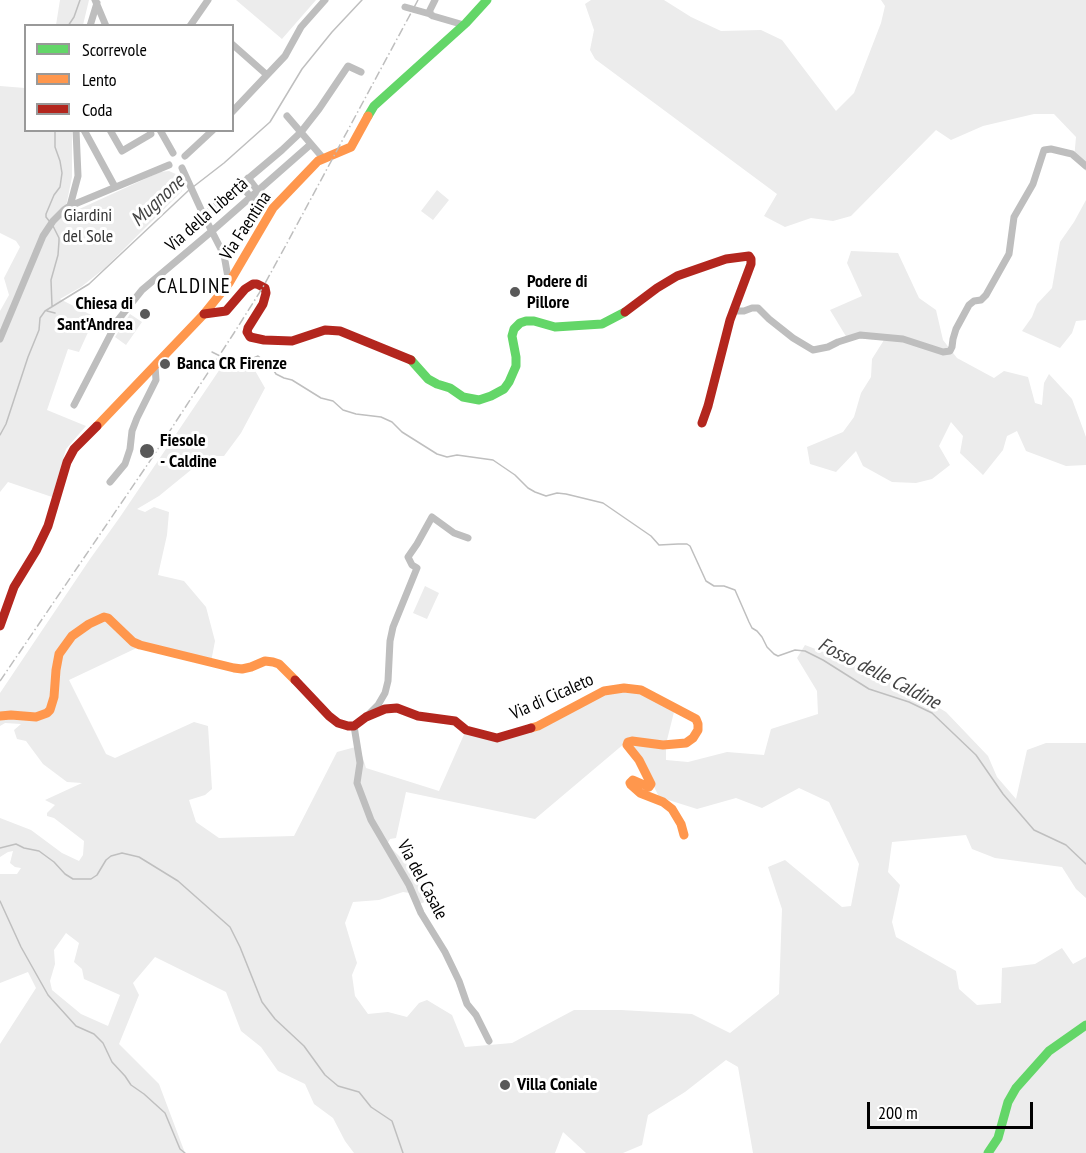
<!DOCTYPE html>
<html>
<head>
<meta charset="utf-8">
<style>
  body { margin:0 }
  #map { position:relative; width:1086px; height:1153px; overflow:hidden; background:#fff; font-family:"PT Sans Narrow",sans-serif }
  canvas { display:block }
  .legend { position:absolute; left:24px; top:24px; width:210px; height:108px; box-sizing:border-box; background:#fff; border:2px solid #999; margin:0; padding:8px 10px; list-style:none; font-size:18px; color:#000 }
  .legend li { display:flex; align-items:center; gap:12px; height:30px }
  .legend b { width:30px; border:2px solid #999 }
  .scale { position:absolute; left:867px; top:1102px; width:166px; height:27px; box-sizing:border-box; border:3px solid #000; border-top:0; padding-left:8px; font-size:18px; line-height:21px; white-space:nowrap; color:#000; -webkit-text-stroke:4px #fff; paint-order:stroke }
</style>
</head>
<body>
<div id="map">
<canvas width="1086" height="1153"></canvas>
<ul class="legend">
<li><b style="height:8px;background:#63d668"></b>Scorrevole</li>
<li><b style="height:8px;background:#ff974d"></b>Lento</li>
<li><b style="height:8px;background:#b3261e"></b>Coda</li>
</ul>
<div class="scale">200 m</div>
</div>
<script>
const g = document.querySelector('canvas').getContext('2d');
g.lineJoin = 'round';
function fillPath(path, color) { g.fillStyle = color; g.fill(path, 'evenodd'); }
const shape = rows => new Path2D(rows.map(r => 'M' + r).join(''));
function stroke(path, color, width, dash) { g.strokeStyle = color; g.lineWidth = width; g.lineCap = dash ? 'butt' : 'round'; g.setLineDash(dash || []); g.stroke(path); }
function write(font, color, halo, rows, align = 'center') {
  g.font = font + ' "PT Sans Narrow",sans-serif'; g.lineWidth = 6; g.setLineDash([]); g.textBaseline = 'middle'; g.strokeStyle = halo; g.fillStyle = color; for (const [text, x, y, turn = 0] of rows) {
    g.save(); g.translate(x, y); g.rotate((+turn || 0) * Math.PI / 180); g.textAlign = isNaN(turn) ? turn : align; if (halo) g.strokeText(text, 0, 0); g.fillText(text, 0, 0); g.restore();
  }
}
fillPath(shape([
  [60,0,89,0,83,25,56,25],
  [236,0,316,0,282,39],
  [591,0,664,0,691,17,721,31,761,30,782,40,836,111,854,93,881,23,885,6,881,0,1086,0,1086,171,1074,159,1076,137,1054,114,1034,114,983,126,951,140,936,130,851,216,833,221,811,218,785,227,764,216,777,194,595,59,590,50,594,30,585,4],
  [0,86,25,88,26,130,72,131,72,177,64,216,160,172,169,171,178,175,183,183,182,191,105,268,81,287,60,299,95,317,79,352,68,349,47,410,86,426,66,449,52,497,8,482,0,492,0,311,9,295,4,278,20,247,16,241,0,233],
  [437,190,449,200,433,220,421,211],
  [1086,200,1086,320,1076,321,1072,333,1060,348,1022,331,1032,317,1037,304,1052,288,1060,242,1074,222],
  [851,251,898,253,919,298,936,310,943,340,957,358,994,378,1004,371,1028,377,1035,403,1042,405,1044,383,1049,374,1072,399,1086,437,1086,465,1066,466,1026,451,1017,431,1007,436,1003,450,983,475,960,453,963,436,951,422,939,446,950,465,932,479,916,483,892,482,863,466,856,451,836,472,810,464,807,447,843,432,854,417,861,393,871,377,872,359,884,340,847,338,830,310,862,296,847,263],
  [130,314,142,322,126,345,115,337],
  [222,366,253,367,265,388,241,433,224,456,208,456,159,496,137,509,145,512,154,507,169,512,167,535,158,575,184,581,206,607,215,641,211,662,143,645,69,680,106,754,115,758,194,722,208,726,212,789,205,795,189,800,196,822,219,838,294,836,337,752,359,746,366,768,439,791,466,730,497,738,538,726,604,691,641,690,675,708,666,744,666,760,688,762,727,752,764,755,771,729,818,714,817,691,797,658,805,645,886,676,946,712,988,756,997,777,1016,799,1027,750,1046,743,1086,743,1086,898,1076,889,1062,867,995,858,972,849,966,835,892,842,888,872,900,885,892,922,896,937,956,971,959,989,977,1005,1001,1003,1002,968,1035,964,1062,948,1073,964,1086,957,1086,1153,753,1153,738,1067,726,1060,685,1092,648,1115,642,1145,623,1153,586,1153,563,1132,555,1153,354,1153,345,1141,333,1118,314,1104,305,1084,278,1071,261,1047,241,1031,226,992,155,957,133,983,139,995,119,1044,159,1084,185,1153,0,1153,0,1044,36,988,28,972,0,983,0,874,17,874,21,868,15,867,10,863,13,851,8,852,0,857,0,818,31,830,62,853,79,861,83,855,84,841,54,818,47,816,47,813,55,805,45,800,82,783,67,782,43,764,26,741,17,739,14,730,21,724,5,723,0,726,0,693,90,559,120,517],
  [625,743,637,752,659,797,697,809,736,798,762,808,799,788,829,802,859,864,851,906,842,907,785,860,768,867,782,909,779,994,730,1033,692,1014,621,1010,574,1010,512,1043,465,1047,452,1015,427,1000,419,1003,407,1017,388,1012,368,1014,355,996,352,975,357,963,345,923,353,902,379,900,403,892,410,893,419,904,431,900,429,886,387,844,390,839,396,838,406,792,535,819],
  [66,933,79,943,74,962,82,969,84,979,120,995,108,1026,81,1014,52,990,50,981,55,964,54,950],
  [425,586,439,593,427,619,413,613]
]), '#ececec');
stroke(shape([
  [68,26,74,17,80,0],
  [193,187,224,163,270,122,302,69,332,32,362,0],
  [50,222,46,217,46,214,54,195,60,187,62,173,60,161,55,147,55,130],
  [52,306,51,280,58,255,59,241,59,238,53,226],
  [47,311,55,313],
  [212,352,224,358,239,362,247,361,258,356,271,366,276,374,284,378,292,380,321,398,333,401,343,410,356,414,381,417,392,422,402,432,437,454,447,457,457,455,493,460,515,475,528,488,535,492,546,496,557,493,566,494,603,503,651,536,659,545,678,544,687,544,690,546,706,581,714,586,724,586,735,590,749,622,752,628,757,631,762,637,767,647,774,654,778,656,795,650,805,651,823,660,869,689,909,702,932,713,976,755,1003,794,1034,830,1066,845,1086,864],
  [0,435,6,424,28,357,39,330,40,318,45,311,89,284,189,190],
  [0,848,16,844,24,848,39,851,54,862,65,874,73,879,91,879,97,875,106,860,111,856,122,853,139,857,178,881,230,927,240,947,262,1002,275,1019,304,1046,325,1075,338,1086,359,1092,371,1107,392,1121,403,1153],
  [0,901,21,947,48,995,76,1026,94,1034,103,1043,112,1062,125,1076,131,1085,144,1094,165,1113,180,1149,185,1153]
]), '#bfbfbf', 1.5);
stroke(shape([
  [95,0,106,26],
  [435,0,430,10,430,14,433,16,464,25],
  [405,7,430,14],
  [90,26,97,3],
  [190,26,208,0],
  [232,44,267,75],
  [232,112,285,56,301,27,325,0],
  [287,116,323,158],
  [84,130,115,187],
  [110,130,122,151,151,134,150,130],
  [160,130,173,153],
  [185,156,213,130],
  [182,168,204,216,224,255,229,283],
  [240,185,251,197,264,205,269,197,258,191,248,178],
  [70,206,78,176,76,130],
  [204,216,282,150,301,132,319,109,348,66,361,72],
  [734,311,744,311,752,308,758,308,769,319,793,338,813,350,828,347,838,342,860,335,903,339,943,352,950,351,952,347,953,339,956,329,969,305,974,301,981,300,986,295,1009,254,1014,217,1033,184,1044,150,1051,149,1072,154,1086,166],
  [0,339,43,236,53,221,64,210,70,206,169,165],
  [74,405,118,320,142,290,212,231,311,144],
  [110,482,125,464,130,449,132,431,137,418,156,380,155,366],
  [368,715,378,705,385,693,388,681,390,641,393,627,417,568,412,565,408,557,417,544,432,517,454,533,468,538],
  [354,726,360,763,357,783,371,820,409,885,421,913,445,952,459,981,467,1004,476,1015,489,1041]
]), '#bebebe', 7);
stroke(shape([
  [368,116,374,106,466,23,487,0],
  [411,360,428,379,437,384,450,388,463,397,479,400,491,396,504,389,509,382,516,366,516,357,512,336,514,329,520,323,526,321,534,321,555,327,602,324,625,312],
  [988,1153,998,1138,1008,1102,1016,1088,1049,1051,1086,1025]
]), '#63d668', 9);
stroke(shape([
  [97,426,204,314,229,283,273,208,318,161,351,147,368,116],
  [0,716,11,715,36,717,47,713,50,710,54,697,56,670,59,654,72,636,89,624,104,617,108,618,133,642,140,645,234,668,242,669,251,667,265,661,273,662,279,664,295,680],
  [531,728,538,726,604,691,624,688,641,690,696,719,698,724,698,730,693,738,686,743,663,745,632,741,628,742,627,745,639,760,651,784,649,787,633,780,630,783,631,785,640,793,663,802,672,809,681,824,684,835]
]), '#ff974d', 9);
stroke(shape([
  [625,312,657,288,677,276,726,259,749,256,751,259,751,264,730,320,708,406,702,423],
  [204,314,226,311,245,289,253,284,257,284,265,288,266,293,263,304,248,328,247,332,250,337,264,340,292,341,325,330,340,331,411,360],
  [0,626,14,587,36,551,48,526,67,462,74,449,97,426],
  [295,680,329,716,338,723,348,726,354,726,366,717,385,709,397,708,418,716,455,721,466,730,497,738,531,728]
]), '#b3261e', 9);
stroke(shape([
  [0,681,154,455,234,333,263,287,286,245,418,0]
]), '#bebebe', 1.5, [9, 3, 1.5, 3]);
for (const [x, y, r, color] of [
  [515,292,6,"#595959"],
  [145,314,6,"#595959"],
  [165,364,6,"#595959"],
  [147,451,8,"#595959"],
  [505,1085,6,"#595959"]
]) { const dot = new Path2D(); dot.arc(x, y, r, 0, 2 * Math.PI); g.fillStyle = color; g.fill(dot); stroke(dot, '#fff', 2); }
write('18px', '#000', '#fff', [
  ["Via della Libertà",207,215,-41],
  ["Via Faentina",246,226,-57],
  ["Via di Cicaleto",552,697,-24],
  ["Via del Casale",422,880,62]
]);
write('18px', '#333', '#fff', [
  ["Giardini",88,216],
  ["del Sole",88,237]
]);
write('bold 18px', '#000', '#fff', [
  ["Podere di",527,282],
  ["Pillore",527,303],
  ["Chiesa di",133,304,"right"],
  ["Sant'Andrea",133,325,"right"],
  ["Banca CR Firenze",177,364],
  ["Fiesole",160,441],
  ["- Caldine",160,462],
  ["Villa Coniale",517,1085]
], 'left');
write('italic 20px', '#444', '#fff', [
  ["Mugnone",158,201,-43],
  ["Fosso delle Caldine",879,674,27]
]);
g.letterSpacing = '1.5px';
write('21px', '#000', '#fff', [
  ["CALDINE",194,287]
]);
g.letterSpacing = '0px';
</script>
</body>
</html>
